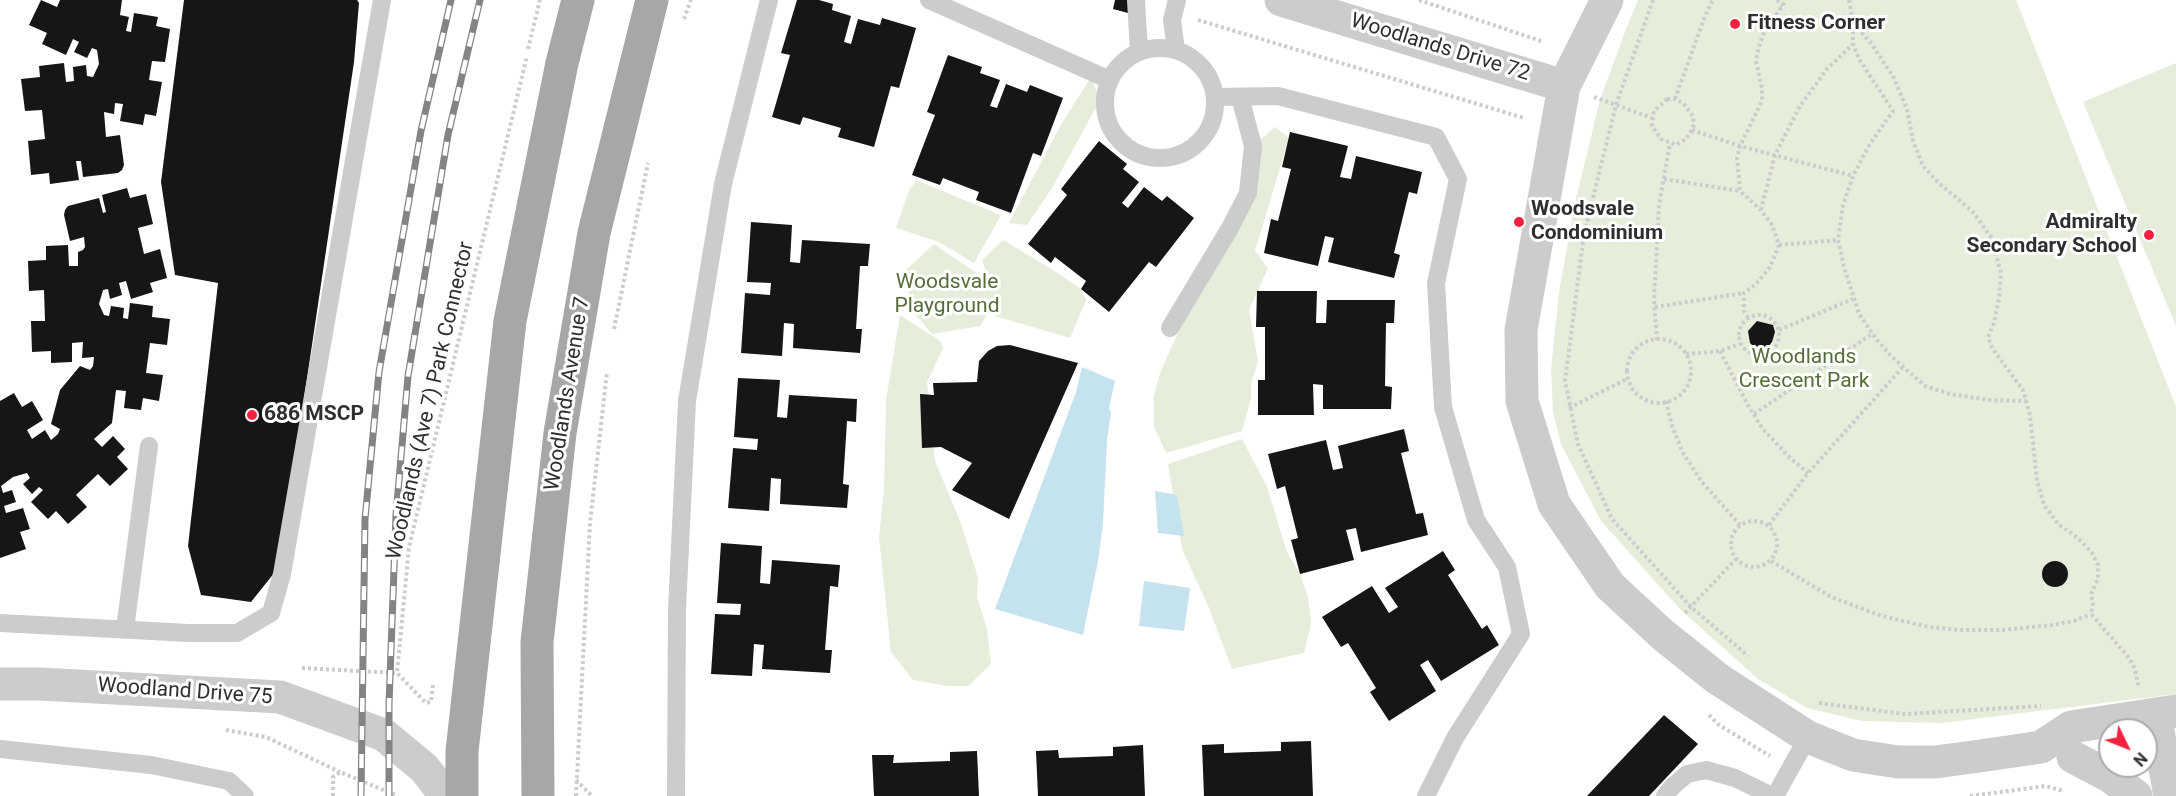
<!DOCTYPE html>
<html>
<head>
<meta charset="utf-8">
<style>
  body { margin:0 }
  #map { position:relative; width:2176px; height:796px; overflow:hidden; background:#fff; font-family:Roboto,sans-serif }
  canvas { display:block }
  .north { position:absolute; left:2098px; top:718px; width:60px; height:60px; box-sizing:border-box; background:#fff; border:2px solid #acacac; border-radius:50%; rotate:133deg; font-size:16px; font-weight:700; line-height:24px; text-align:center; color:#2f2f2f }
  .north::after { content:''; display:block; margin:auto; width:21px; height:27px; background:#f42240; clip-path:polygon(50% 0,100% 100%,50% 72%,0 100%) }
</style>
</head>
<body>
<div id="map">
<canvas width="2176" height="796"></canvas>
<div class="north">N</div>
</div>
<script>
const g = document.querySelector('canvas').getContext('2d');
g.lineJoin = 'round';
function fillPath(path, color) { g.fillStyle = color; g.fill(path, 'evenodd'); }
const shape = rows => new Path2D(rows.map(r => 'M' + r).join(''));
function stroke(path, color, width, dash) { g.strokeStyle = color; g.lineWidth = width; g.lineCap = dash ? 'butt' : 'round'; g.setLineDash(dash || []); g.stroke(path); }
function write(font, color, halo, rows, align = 'center') {
  g.font = font + ' Roboto,sans-serif'; g.lineWidth = 6; g.setLineDash([]); g.textBaseline = 'middle'; g.strokeStyle = halo; g.fillStyle = color; for (const [text, x, y, turn = 0] of rows) {
    g.save(); g.translate(x, y); g.rotate((+turn || 0) * Math.PI / 180); g.textAlign = isNaN(turn) ? turn : align; if (halo) g.strokeText(text, 0, 0); g.fillText(text, 0, 0); g.restore();
  }
}
fillPath(shape([
  [1638,0,2016,0,2176,407,2176,694,1942,723,1862,721,1807,708,1758,679,1680,609,1601,521,1561,444,1553,412,1551,370,1559,292,1575,203,1600,100,1626,29],
  [2176,63,2176,326,2083,102],
  [1091,77,1100,100,1052,188,1027,225,1009,223,1062,123],
  [1275,127,1289,138,1255,251,1268,268,1249,310,1258,362,1251,383,1251,398,1242,431,1166,453,1154,427,1154,396,1160,373,1181,326,1236,233,1253,146],
  [916,180,1001,215,974,263,939,242,896,228,909,191],
  [1003,240,1050,268,1081,289,1086,300,1070,338,995,316,994,304,980,326,932,334,911,309,906,270,934,244,988,281,991,287,982,260],
  [900,315,940,341,943,348,927,382,935,461,960,521,978,577,977,597,987,629,991,664,968,686,947,686,913,680,891,652,879,537,884,491,886,400],
  [1242,439,1267,487,1287,552,1300,574,1308,597,1311,623,1304,653,1232,669,1209,608,1182,549,1168,464]
]), '#e6eddb');
fillPath(shape([
  [1082,367,1115,381,1109,408,1111,413,1107,440,1103,524,1098,561,1083,635,995,609,1076,392],
  [1155,491,1177,495,1184,536,1158,533],
  [1144,581,1190,588,1184,631,1139,626]
]), '#c5e2ef');
fillPath(shape([
  [41,0,57,7,60,0,122,0,120,15,129,17,126,31,131,32,134,13,158,17,156,26,170,29,165,62,152,61,149,80,162,82,156,116,145,114,143,125,120,121,123,104,115,103,114,114,104,112,106,137,120,135,124,165,122,170,118,173,83,177,81,161,76,161,79,180,50,184,49,173,31,175,28,141,45,139,42,110,25,111,21,79,40,77,39,66,64,63,66,82,74,81,73,67,86,65,87,76,93,77,99,64,97,50,92,48,87,58,74,52,79,42,73,39,66,55,42,44,47,33,29,25],
  [184,0,357,0,359,3,354,62,279,567,251,602,201,595,188,546,218,283,175,275,161,182],
  [797,0,819,0,833,4,832,10,851,16,844,42,851,44,858,19,880,25,882,18,916,28,899,88,891,86,874,147,838,137,841,128,803,117,800,125,772,117,790,55,781,53],
  [1115,0,1132,0,1128,13,1113,9],
  [948,55,982,67,980,73,1000,80,990,106,997,108,1006,84,1027,92,1030,85,1063,98,1041,156,1033,153,1011,213,976,200,979,192,943,178,940,185,912,175,935,115,927,112],
  [1290,132,1348,146,1340,177,1351,179,1356,156,1422,172,1417,194,1409,192,1394,253,1400,255,1394,278,1328,262,1334,238,1325,236,1318,266,1264,253,1271,219,1278,221,1291,169,1282,167],
  [1099,141,1127,164,1123,169,1139,182,1122,203,1128,208,1144,187,1162,201,1167,196,1194,218,1156,267,1149,262,1109,312,1081,289,1086,281,1055,257,1051,263,1028,244,1067,195,1061,189],
  [127,188,130,198,146,194,153,224,138,228,144,254,160,249,167,278,150,283,153,292,131,299,126,281,119,283,122,295,110,299,108,289,103,290,99,304,104,315,109,316,111,306,124,308,123,318,128,319,130,303,153,306,152,317,170,319,167,345,150,343,146,373,163,375,159,401,143,398,141,410,124,408,126,391,116,390,112,423,94,439,102,447,113,436,125,449,117,457,128,469,110,486,98,474,76,495,87,507,68,524,56,511,48,519,31,502,43,490,39,487,32,494,23,484,30,478,27,473,13,477,1,486,3,493,12,490,16,502,4,506,6,513,23,508,30,529,20,532,26,549,0,558,0,401,14,393,22,407,32,401,43,420,27,430,32,439,45,430,51,440,58,434,60,429,51,424,60,390,80,366,90,370,93,366,94,357,82,358,83,342,72,343,72,362,51,363,51,351,32,352,31,321,45,321,44,290,29,291,28,261,46,260,46,246,68,245,69,266,78,266,78,252,83,250,85,247,84,237,70,241,64,215,65,210,68,206,99,198,103,213,106,212,102,195],
  [751,222,792,225,790,262,800,263,802,240,870,244,868,266,860,266,856,329,862,329,860,353,793,348,794,324,784,323,782,356,741,353,745,293,770,295,771,283,747,282],
  [1257,291,1317,291,1316,323,1326,323,1327,300,1395,300,1394,323,1386,323,1385,386,1392,387,1391,409,1323,409,1323,385,1313,384,1314,415,1258,415,1258,380,1265,380,1265,327,1256,327],
  [1757,321,1773,325,1775,332,1772,342,1768,347,1754,347,1750,343,1748,331],
  [1010,345,1078,363,1009,519,952,490,972,463,941,447,922,448,920,394,934,395,933,383,977,382,979,361,988,351,997,346],
  [738,378,780,380,777,417,787,418,789,395,857,399,856,422,847,421,843,484,849,485,847,508,780,504,781,479,771,478,769,511,728,508,733,448,757,450,758,439,734,437],
  [1404,429,1409,451,1401,453,1416,514,1423,513,1428,535,1361,552,1356,528,1346,530,1354,560,1300,574,1291,540,1298,538,1285,486,1277,489,1268,454,1326,440,1333,470,1343,468,1338,446],
  [721,543,762,546,760,583,770,584,772,560,840,565,838,587,830,586,825,650,832,650,830,673,762,669,764,645,754,644,752,676,711,674,715,614,740,615,741,604,717,603],
  [1443,551,1455,570,1448,575,1482,629,1487,625,1499,645,1441,681,1428,660,1420,665,1436,691,1389,721,1370,692,1376,688,1348,643,1341,647,1322,617,1372,586,1389,613,1398,607,1385,588],
  '2042 574a13 13 0 1 1 26 0a13 13 0 1 1-26 0Z',
  [1664,715,1698,744,1649,796,1587,796],
  [1311,741,1313,796,1204,796,1202,745,1224,744,1224,753,1281,751,1281,742],
  [1143,745,1145,796,1038,796,1036,751,1058,750,1059,758,1113,756,1113,747],
  [977,751,979,796,874,796,872,755,894,755,893,763,950,761,950,752]
]), '#161616');
stroke(shape([
  [1419,0,1544,42],
  [1653,0,1616,105,1584,234,1565,381,1578,444,1612,519,1691,607,1748,656],
  [1777,0,1783,6],
  [1849,0,1853,23,1871,43,1893,76,1907,109,1913,141,1923,166,1940,184,1972,211,1991,237,2001,273,1999,299,1994,323,1988,337,1992,348,2023,390,2030,415,2037,481,2044,505,2058,524,2078,538,2092,553,2098,565,2098,579,2091,594,2093,604,2091,614,2129,658,2135,669,2138,685],
  [684,19,691,0],
  [1198,20,1524,118],
  [1853,25,1853,44,1859,59,1893,111,1868,147,1853,176,1843,205,1838,240,1844,267,1859,314,1877,340,1891,356,1925,386,1950,394,1989,400,2026,401],
  [528,49,540,0],
  [1594,97,1652,118],
  [1667,99,1675,99,1683,103,1693,116,1694,124,1692,130,1686,139,1676,145,1661,139,1652,126,1654,111,1667,99],
  [1675,99,1705,16,1713,0],
  [1692,130,1740,146,1853,176],
  [1664,179,1740,191],
  [1761,210,1775,155,1800,106,1827,69,1853,44],
  [1779,245,1838,240],
  [1655,307,1744,293],
  '1739 335a20 20 0 1 1 40 0a20 20 0 1 1-40 0Z',
  [1748,318,1744,311,1744,293,1755,285,1770,267,1779,245,1772,225,1761,210,1740,191,1737,158,1740,146,1762,101,1762,89,1756,61,1759,46,1763,35,1786,0],
  [614,329,648,163],
  [1779,330,1853,299],
  '1627 371a32 32 0 1 1 64 0a32 32 0 1 1-64 0Z',
  [1657,340,1654,301,1659,205,1670,143],
  [1720,351,1748,405,1762,428,1790,458,1808,473],
  [1686,354,1720,351,1740,344],
  [1666,401,1672,426,1683,453,1702,482,1740,525],
  [1569,408,1627,379],
  [1754,414,1872,334],
  '1731 544a23 23 0 1 1 46 0a23 23 0 1 1-46 0Z',
  [1769,525,1808,473,1902,368],
  [1771,561,1831,597,1882,616,1929,627,1959,630,2002,630,2052,625,2074,621,2091,614],
  [1685,613,1736,559],
  [302,668,397,673],
  [433,685,431,702,426,703,397,673,409,547,527,56],
  [1819,703,1905,714,2041,706],
  [1709,715,1719,725,1770,756],
  [226,730,266,737,340,772],
  [576,780,592,796],
  [333,796,333,777,340,772,398,796],
  [576,796,590,523,607,372],
  [1970,796,2046,786,2063,791]
]), '#ccc', 4, [3, 3]);
stroke(shape([
  [929,0,1110,80],
  [1136,0,1139,52],
  '1105 103a55 55 0 1 1 110 0a55 55 0 1 1-110 0Z',
  [1176,50,1172,20,1177,0],
  [1215,97,1278,96,1436,137,1458,179,1436,283,1443,407,1476,520,1507,567,1521,634,1455,738,1426,796],
  [1170,328,1230,228,1248,193,1253,146,1240,97],
  [0,623,189,633,237,633,271,613,282,574,382,0],
  [125,629,149,446],
  [0,749,151,765,229,781,245,796],
  [676,796,677,609,687,401,723,184,769,0],
  [1665,796,1672,787,1687,774,1706,770,1735,778,1772,796],
  [1775,796,1808,737]
]), '#ccc', 18);
stroke(shape([
  [1281,0,1564,86],
  [1607,0,1564,86,1521,330,1522,401,1554,504,1610,586,1663,635,1718,679,1808,737,1853,755,1898,762,1935,762,1980,756,2041,747,2071,727,2176,711],
  [0,684,40,684,280,697,384,735,424,768,446,796],
  [2155,714,2170,796],
  [2073,757,2111,777,2136,796]
]), '#ccc', 33);
stroke(shape([
  [462,796,462,751,510,321,562,63,578,0],
  [538,796,537,642,560,433,594,233,652,0]
]), '#a7a7a7', 33);
const rail = shape([
  [361,796,365,519,379,372,421,131,451,0],
  [389,796,389,704,396,515,408,376,448,135,480,0]
]);
stroke(rail, '#848484', 7);
stroke(rail, '#fff', 4.5, [14]);
for (const [x, y, r, color] of [
  [1735,24,6,"#f42240"],
  [1519,222,6,"#f42240"],
  [2149,235,6,"#f42240"],
  [252,415,6,"#f42240"]
]) { const dot = new Path2D(); dot.arc(x, y, r, 0, 2 * Math.PI); g.fillStyle = color; g.fill(dot); stroke(dot, '#fff', 2); }
write('bold 21px', '#2f2f2f', '#fff', [
  ["Fitness Corner",1747,24],
  ["Woodsvale",1531,210],
  ["Condominium",1531,234],
  ["Admiralty",2137,223,"right"],
  ["Secondary School",2137,247,"right"],
  ["686 MSCP",264,415]
], 'left');
write('21px', '#2f2f2f', '#fff', [
  ["Woodlands Drive 72",1440,48,17],
  ["Woodlands Avenue 7",568,394,-81],
  ["Woodlands (Ave 7) Park Connector",431,401,-77],
  ["Woodland Drive 75",185,692,4]
]);
write('21px', '#556e38', '#fff', [
  ["Woodsvale",947,283],
  ["Playground",947,307],
  ["Woodlands",1804,358],
  ["Crescent Park",1804,382]
]);
</script>
</body>
</html>
